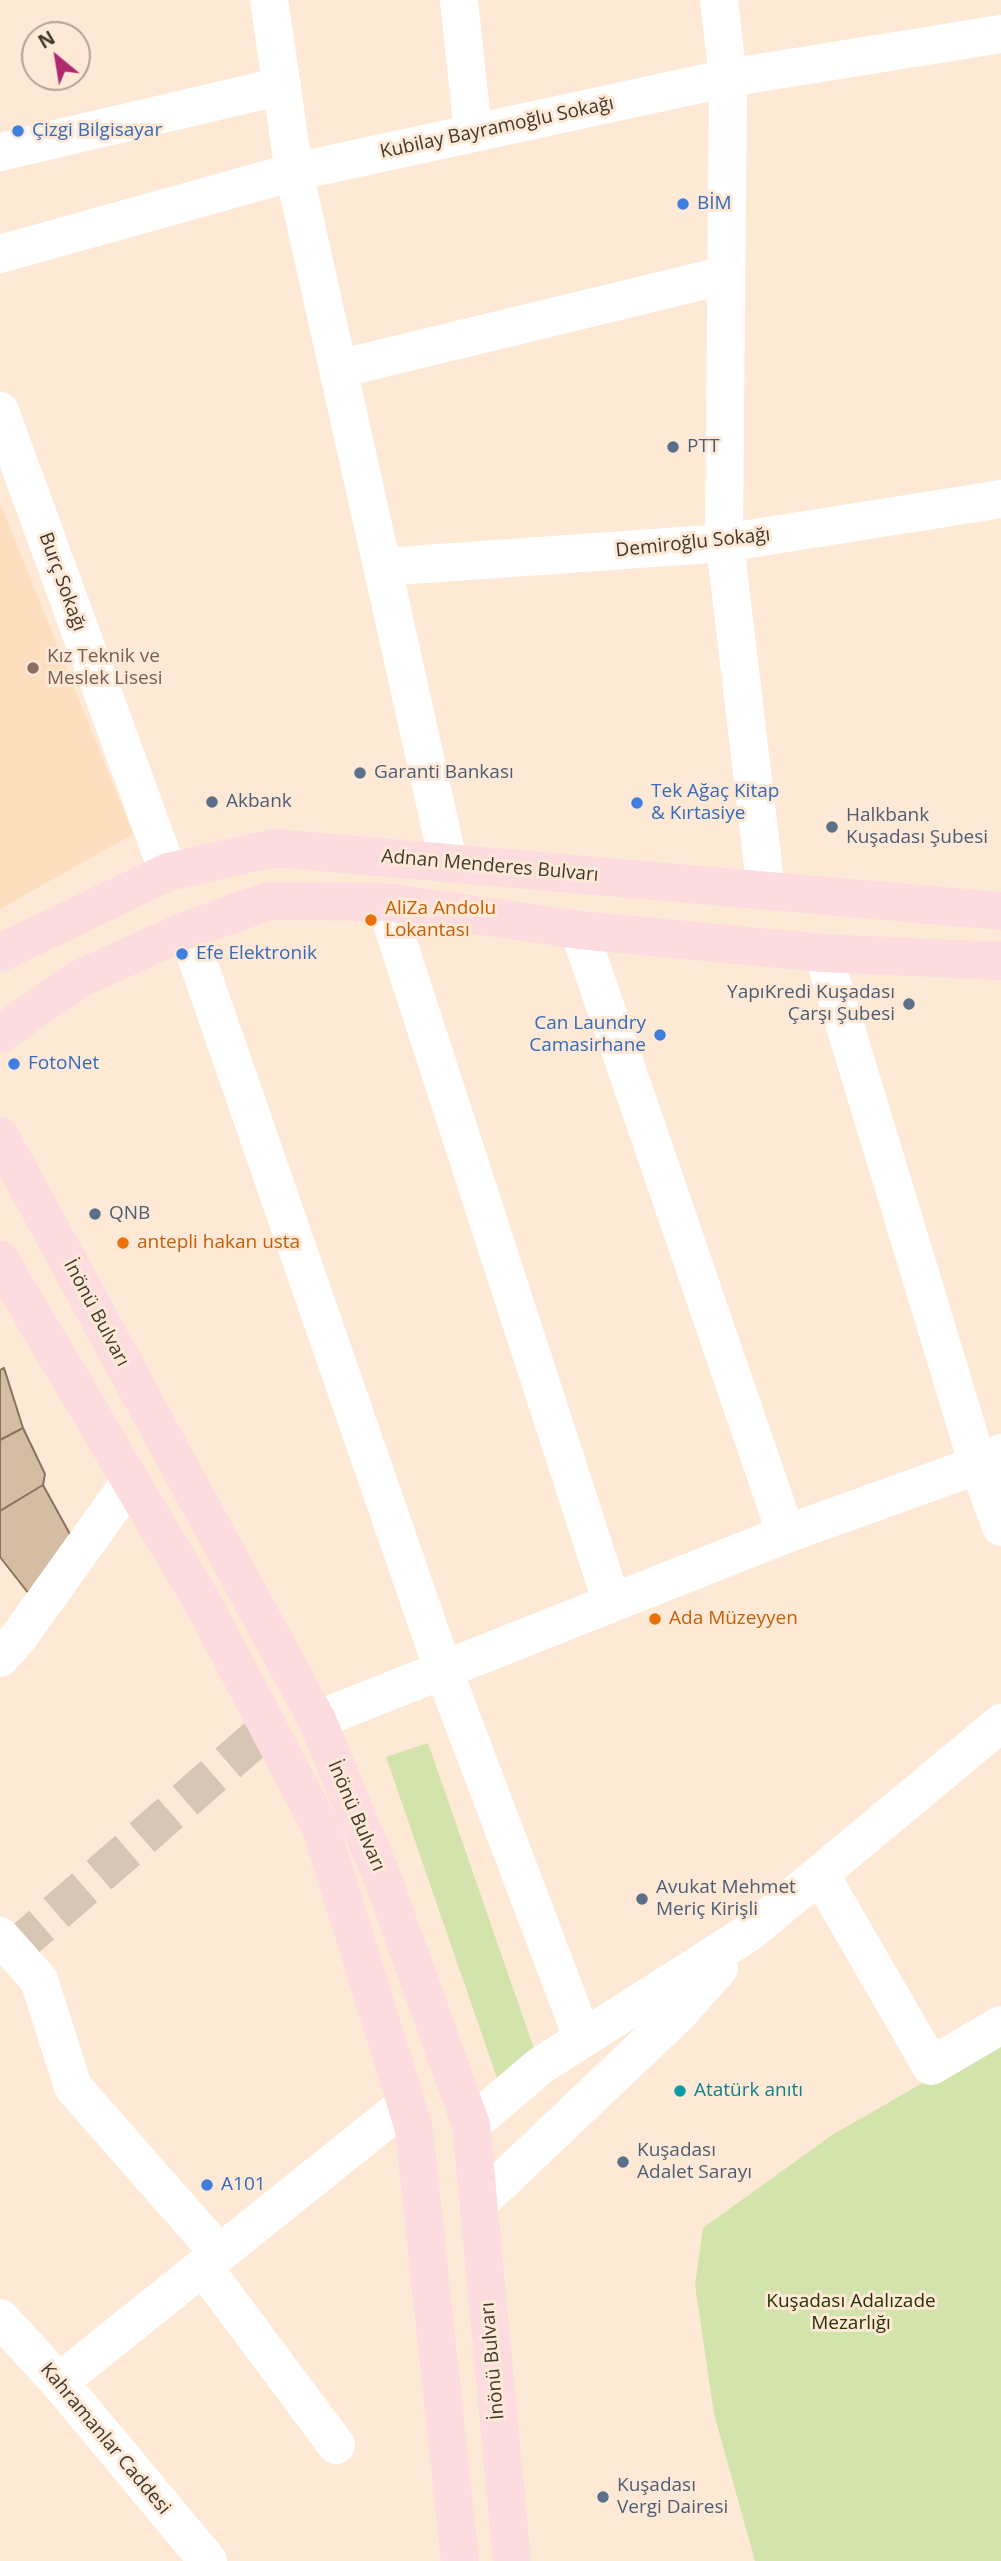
<!DOCTYPE html>
<html>
<head>
<meta charset="utf-8">
<style>
  body { margin:0 }
  #map { position:relative; width:1001px; height:2561px; overflow:hidden; background:#fde9d5; font-family:"Open Sans",sans-serif }
  canvas { display:block }
  .north { position:absolute; left:21px; top:21px; width:70px; height:70px; box-sizing:border-box; background:#fde9d5; border:2px solid #b3a393; border-radius:50%; rotate:330deg; font-size:19px; font-weight:700; line-height:28px; text-align:center; color:#43392f }
  .north::after { content:''; display:block; margin:auto; width:24px; height:32px; background:#b0296f; clip-path:polygon(50% 0,100% 100%,50% 72%,0 100%) }
</style>
</head>
<body>
<div id="map">
<canvas width="1001" height="2561"></canvas>
<div class="north">N</div>
</div>
<script>
const g = document.querySelector('canvas').getContext('2d');
g.lineJoin = 'round';
function fillPath(path, color) { g.fillStyle = color; g.fill(path, 'evenodd'); }
const shape = rows => new Path2D(rows.map(r => 'M' + r).join(''));
function stroke(path, color, width, dash) { g.strokeStyle = color; g.lineWidth = width; g.lineCap = dash ? 'butt' : 'round'; g.setLineDash(dash || []); g.stroke(path); }
function write(font, color, halo, rows, align = 'center') {
  g.font = font + ' "Open Sans",sans-serif'; g.lineWidth = 6; g.setLineDash([]); g.textBaseline = 'middle'; g.strokeStyle = halo; g.fillStyle = color; for (const [text, x, y, turn = 0] of rows) {
    g.save(); g.translate(x, y); g.rotate((+turn || 0) * Math.PI / 180); g.textAlign = isNaN(turn) ? turn : align; if (halo) g.strokeText(text, 0, 0); g.fillText(text, 0, 0); g.restore();
  }
}
fillPath(shape([
  [0,503,133,834,0,909]
]), '#fddebf');
fillPath(shape([
  [428,1743,540,2066,498,2081,386,1757],
  [1001,2038,1001,2561,755,2561,714,2414,695,2285,703,2228,832,2135]
]), '#d2e4ac');
const building = shape([
  [4,1368,23,1428,0,1440,0,1370,4,1368],
  [23,1428,45,1474,43,1485,0,1511,0,1440,23,1428],
  [43,1485,71,1536,29,1594,0,1557,0,1511,43,1485]
]);
fillPath(building, '#d5bda4');
stroke(building, '#89735d', 2);
stroke(shape([
  [13,1950,269,1727]
]), '#d8c6b4', 38, [38, 19]);
stroke(shape([
  [269,0,294,172,448,861],
  [459,0,473,133],
  [719,0,728,78,724,536,766,890],
  [0,152,282,86],
  [0,254,294,172,728,78,1001,34],
  [338,369,726,275],
  [0,411,168,872],
  [383,567,724,543,1001,499],
  [385,902,612,1603],
  [187,930,443,1669,583,2039],
  [579,930,786,1534],
  [823,953,978,1465,1001,1527],
  [0,1658,18,1638,130,1482],
  [317,1720,786,1534,978,1465,1001,1453],
  [820,1874,931,2066,1001,2025],
  [0,1936,39,1980,73,2087,219,2253],
  [471,2125,540,2066,750,1932,1001,1723],
  [478,2204,677,2015,719,1968],
  [204,2268,336,2445],
  [0,2318,59,2382,208,2561],
  [59,2382,406,2104]
]), '#fff', 38);
stroke(shape([
  [0,953,168,872,274,848,1001,911],
  [0,1034,79,979,187,930,269,901,385,902,579,930,823,953,1001,961],
  [0,1136,317,1720,382,1877,471,2125,512,2561],
  [0,1260,204,1605,321,1828,414,2129,460,2561]
]), '#fcdcdf', 38);
for (const [x, y, r, color] of [
  [18,131,7,"#3f7fe0"],
  [683,204,7,"#3f7fe0"],
  [673,447,7,"#5c6f8a"],
  [33,668,7,"#8d6e63"],
  [360,773,7,"#5c6f8a"],
  [212,802,7,"#5c6f8a"],
  [637,803,7,"#3f7fe0"],
  [832,827,7,"#5c6f8a"],
  [371,920,7,"#e8710a"],
  [182,954,7,"#3f7fe0"],
  [909,1004,7,"#5c6f8a"],
  [660,1035,7,"#3f7fe0"],
  [14,1064,7,"#3f7fe0"],
  [95,1214,7,"#5c6f8a"],
  [123,1243,7,"#e8710a"],
  [655,1619,7,"#e8710a"],
  [642,1899,7,"#5c6f8a"],
  [680,2091,7,"#0f9aa8"],
  [623,2162,7,"#5c6f8a"],
  [207,2185,7,"#3f7fe0"],
  [603,2497,7,"#5c6f8a"]
]) { const dot = new Path2D(); dot.arc(x, y, r, 0, 2 * Math.PI); g.fillStyle = color; g.fill(dot); stroke(dot, '#fde9d5', 2.5); }
write('19px', '#43392f', '#fde9d5', [
  ["Kubilay Bayramoğlu Sokağı",497,128,-12],
  ["Demiroğlu Sokağı",693,543,-6],
  ["Burç Sokağı",62,582,70],
  ["Adnan Menderes Bulvarı",490,866,5],
  ["İnönü Bulvarı",96,1313,62],
  ["İnönü Bulvarı",356,1816,67],
  ["İnönü Bulvarı",493,2361,-95],
  ["Kahramanlar Caddesi",105,2439,50]
]);
write('19px', '#366cbe', '#fde9d5', [
  ["Çizgi Bilgisayar",32,131],
  ["BİM",697,204],
  ["Tek Ağaç Kitap",651,792],
  ["& Kırtasiye",651,814],
  ["Efe Elektronik",196,954],
  ["Can Laundry",646,1024,"right"],
  ["Camasirhane",646,1046,"right"],
  ["FotoNet",28,1064],
  ["A101",221,2185]
], 'left');
write('19px', '#4e5e75', '#fde9d5', [
  ["PTT",687,447],
  ["Garanti Bankası",374,773],
  ["Akbank",226,802],
  ["Halkbank",846,816],
  ["Kuşadası Şubesi",846,838],
  ["YapıKredi Kuşadası",895,993,"right"],
  ["Çarşı Şubesi",895,1015,"right"],
  ["QNB",109,1214],
  ["Avukat Mehmet",656,1888],
  ["Meriç Kirişli",656,1910],
  ["Kuşadası",637,2151],
  ["Adalet Sarayı",637,2173],
  ["Kuşadası",617,2486],
  ["Vergi Dairesi",617,2508]
], 'left');
write('19px', '#785e54', '#fde9d5', [
  ["Kız Teknik ve",47,657],
  ["Meslek Lisesi",47,679]
], 'left');
write('19px', '#c56008', '#fde9d5', [
  ["AliZa Andolu",385,909],
  ["Lokantası",385,931],
  ["antepli hakan usta",137,1243],
  ["Ada Müzeyyen",669,1619]
], 'left');
write('19px', '#0d838f', '#fde9d5', [
  ["Atatürk anıtı",694,2091]
], 'left');
write('19px', '#283306', '#fde9d5', [
  ["Kuşadası Adalızade",851,2302],
  ["Mezarlığı",851,2324]
]);
</script>
</body>
</html>
